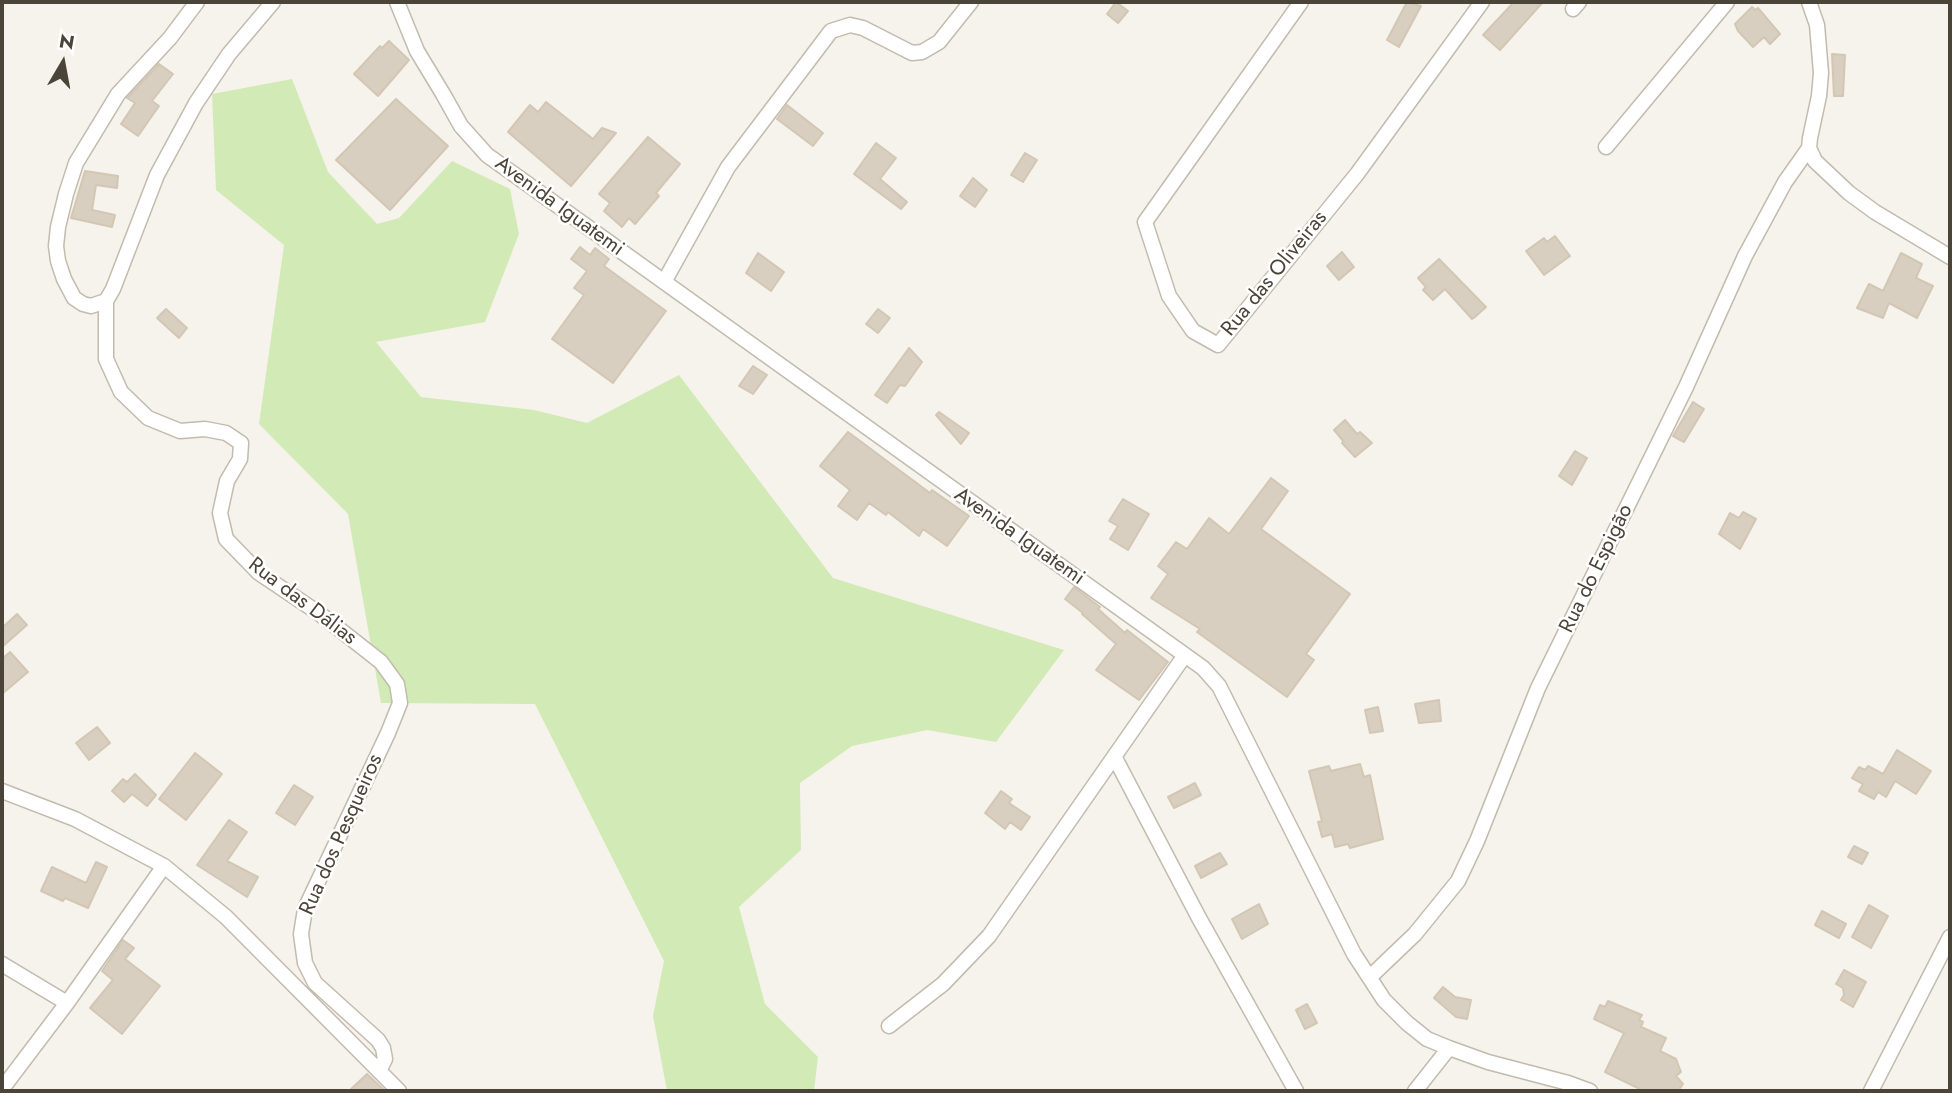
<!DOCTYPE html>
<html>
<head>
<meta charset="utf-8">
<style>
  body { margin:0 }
  #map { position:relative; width:1952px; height:1093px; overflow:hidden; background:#f6f3ec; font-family:Jost,sans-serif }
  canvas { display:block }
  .frame { position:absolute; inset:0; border:4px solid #4b4439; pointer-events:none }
  .north { position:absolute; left:28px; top:28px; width:70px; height:70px; -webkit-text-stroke:5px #fff; paint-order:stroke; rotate:10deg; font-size:19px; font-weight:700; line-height:28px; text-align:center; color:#4b4439 }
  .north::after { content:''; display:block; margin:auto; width:24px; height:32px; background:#4b4439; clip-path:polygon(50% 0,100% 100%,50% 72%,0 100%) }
</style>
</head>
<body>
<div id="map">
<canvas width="1952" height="1093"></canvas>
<div class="frame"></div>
<div class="north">N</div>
</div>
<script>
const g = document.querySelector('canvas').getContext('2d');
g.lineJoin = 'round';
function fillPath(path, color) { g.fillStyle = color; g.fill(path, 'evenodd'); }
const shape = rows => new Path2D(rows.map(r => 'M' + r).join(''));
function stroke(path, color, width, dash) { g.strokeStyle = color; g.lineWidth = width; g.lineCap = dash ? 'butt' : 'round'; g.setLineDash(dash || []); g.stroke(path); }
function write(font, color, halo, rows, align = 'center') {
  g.font = font + ' Jost,sans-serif'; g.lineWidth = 5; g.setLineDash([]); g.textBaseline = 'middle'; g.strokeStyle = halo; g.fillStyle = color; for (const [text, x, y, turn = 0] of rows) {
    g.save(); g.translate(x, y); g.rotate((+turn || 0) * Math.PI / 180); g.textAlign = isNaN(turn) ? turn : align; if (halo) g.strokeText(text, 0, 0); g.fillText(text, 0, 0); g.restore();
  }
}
fillPath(shape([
  [292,79,328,172,377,224,399,218,452,161,510,189,519,234,485,322,376,342,421,397,534,410,587,423,679,375,833,578,1064,650,996,742,927,730,852,746,800,783,801,850,739,907,765,1004,818,1057,814,1091,667,1091,653,1016,664,961,535,704,381,703,348,514,259,424,284,245,216,190,212,94]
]), '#d2eab5');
const building = shape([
  [1116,2,1128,11,1118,23,1107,14,1116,2],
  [1407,2,1421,6,1399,47,1387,40,1407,2],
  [1514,2,1543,2,1500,50,1483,35,1514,2],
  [1752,7,1755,10,1758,8,1780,34,1770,44,1764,37,1753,47,1738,31,1735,24,1752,7],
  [389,41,409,60,378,96,354,74,380,46,382,48,389,41],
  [1832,54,1845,55,1843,96,1834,96,1832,54],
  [159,64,173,74,152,101,159,106,138,136,121,124,135,103,127,98,159,64],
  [396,99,448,146,390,210,336,160,396,99],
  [546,102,593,139,602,128,616,133,571,186,508,132,530,105,538,112,546,102],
  [787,105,823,133,813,146,777,119,787,105],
  [648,137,680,164,656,193,659,196,635,224,629,218,622,227,604,211,610,203,599,194,648,137],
  [876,143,896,158,880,179,907,202,901,209,854,174,876,143],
  [1025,153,1037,160,1023,182,1011,175,1025,153],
  [85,171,118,176,117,188,96,185,92,210,115,215,112,227,71,218,85,171],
  [973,178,987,190,975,207,960,196,973,178],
  [1555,236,1570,256,1544,275,1526,251,1544,238,1547,242,1555,236],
  [580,247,590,255,595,248,609,259,604,266,666,311,613,383,552,339,584,295,574,288,587,271,571,259,580,247],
  [1342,252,1354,267,1339,280,1327,266,1342,252],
  [758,253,784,272,771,291,746,273,758,253],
  [1901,253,1922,264,1916,278,1933,286,1917,318,1889,303,1883,318,1857,308,1869,284,1883,291,1901,253],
  [1439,259,1486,307,1475,317,1472,319,1445,289,1433,300,1423,290,1426,287,1418,278,1439,259],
  [166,309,187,328,179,338,157,318,166,309],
  [878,309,890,318,878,333,866,324,878,309],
  [909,348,922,362,905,386,900,385,887,403,875,395,909,348],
  [753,366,767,375,753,394,739,386,753,366],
  [1693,402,1704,409,1684,442,1673,436,1693,402],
  [939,412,969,433,961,444,936,415,939,412],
  [1345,420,1357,434,1360,432,1372,443,1355,457,1342,443,1344,442,1334,430,1345,420],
  [848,432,930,493,932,490,969,516,947,546,923,529,919,536,888,512,886,515,869,503,857,520,838,506,850,490,820,466,848,432],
  [1575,451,1587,458,1572,485,1559,476,1575,451],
  [1271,478,1288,491,1261,529,1350,594,1306,654,1314,660,1287,697,1197,632,1200,629,1151,598,1168,574,1158,566,1176,542,1187,549,1209,518,1229,534,1271,478],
  [1123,499,1149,514,1128,550,1110,539,1118,526,1109,521,1123,499],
  [1743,512,1756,519,1740,549,1719,534,1730,513,1739,518,1743,512],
  [1074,587,1100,607,1098,609,1125,633,1127,630,1168,662,1139,700,1096,670,1116,644,1082,614,1083,613,1065,599,1074,587],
  [17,614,27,625,2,647,2,628,17,614],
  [10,652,28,672,2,694,2,659,10,652],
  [1439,700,1441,721,1419,723,1415,704,1439,700],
  [1378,707,1383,731,1370,733,1365,710,1378,707],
  [97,727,110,743,89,760,76,743,97,727],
  [1897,750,1931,771,1916,794,1895,781,1886,797,1878,792,1874,799,1859,791,1863,784,1852,778,1859,767,1865,770,1868,766,1883,774,1897,750],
  [195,753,222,774,186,820,159,799,195,753],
  [1360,764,1364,777,1370,775,1383,839,1350,848,1348,844,1335,847,1332,834,1322,837,1318,822,1322,821,1309,771,1329,766,1331,771,1360,764],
  [135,774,156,795,147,806,132,794,124,802,112,791,123,779,127,782,135,774],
  [1195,783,1201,795,1174,808,1168,797,1195,783],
  [294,785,313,797,295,825,276,813,294,785],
  [1001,791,1012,799,1009,803,1030,817,1021,830,1010,822,1005,829,985,813,1001,791],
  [229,820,247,832,227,861,258,877,247,897,197,865,229,820],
  [1854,846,1868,853,1862,864,1848,857,1854,846],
  [1220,853,1227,864,1201,878,1195,866,1220,853],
  [96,862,107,867,88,908,65,898,63,901,41,891,52,867,86,883,96,862],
  [1259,904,1268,924,1242,939,1232,919,1259,904],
  [1869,905,1888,916,1871,948,1852,937,1869,905],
  [1822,911,1846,924,1839,938,1815,925,1822,911],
  [123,940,134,948,125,959,160,986,122,1034,90,1008,113,980,102,971,123,940],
  [1844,970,1866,982,1853,1007,1841,1000,1844,995,1843,988,1836,984,1844,970],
  [1443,987,1455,997,1471,1000,1467,1019,1456,1017,1434,998,1443,987],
  [1608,1001,1642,1015,1639,1020,1643,1022,1641,1027,1666,1038,1660,1051,1676,1059,1681,1072,1676,1076,1683,1084,1678,1091,1644,1091,1605,1072,1624,1033,1594,1019,1600,1005,1605,1007,1608,1001],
  [1307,1004,1317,1023,1305,1029,1296,1010,1307,1004],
  [367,1074,385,1091,349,1091,367,1074]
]);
fillPath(building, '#d8cfc1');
stroke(building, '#d3c7b4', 2);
const minor = shape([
  [197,2,170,38,118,94,76,163,66,194,58,227,56,246,58,261,64,279,74,298,83,304,91,306,106,301,113,289,157,175,196,103,229,54,273,2],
  [397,2,417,51,443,94,461,126,487,155,1203,668,1219,686,1354,954,1384,1000,1407,1023,1427,1039,1449,1048,1488,1062,1568,1083,1590,1091],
  [1301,2,1145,222,1169,296,1193,331,1218,345,1357,174,1482,2],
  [1809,2,1817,25,1821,73,1819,96,1810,138,1809,148,1815,161,1849,193,1875,212,1950,257],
  [1573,9,1579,2],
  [1606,147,1727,2],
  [664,282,728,167,831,31,850,25,863,28,912,53,922,52,939,42,971,2],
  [106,301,106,359,121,392,148,418,180,431,205,429,226,433,241,443,240,459,227,481,220,513,226,539,259,573,320,614,381,662,397,684,400,703,388,733,305,909,301,934,305,963,315,983,378,1040,383,1048,385,1059,379,1071],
  [1115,758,1199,918,1296,1091],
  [2,791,75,819,164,866,226,917,399,1091],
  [2,964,67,1003],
  [1370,977,1415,934,1458,881,1477,841,1538,688,1686,387,1745,256,1785,182,1809,148],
  [889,1026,943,984,989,936,1185,655],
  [2,1089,67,1003,164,866],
  [1415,1091,1449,1048],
  [1871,1091,1950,937]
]);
stroke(minor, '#c2bbae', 17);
stroke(minor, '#fff', 14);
write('21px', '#4b4439', '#fff', [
  ["Avenida Iguatemi",559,207,36],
  ["Rua das Oliveiras",1275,274,-51],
  ["Avenida Iguatemi",1019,537,35],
  ["Rua do Espigão",1597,569,-64],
  ["Rua das Dálias",302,602,37],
  ["Rua dos Pesqueiros",342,835,-66]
]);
</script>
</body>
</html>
